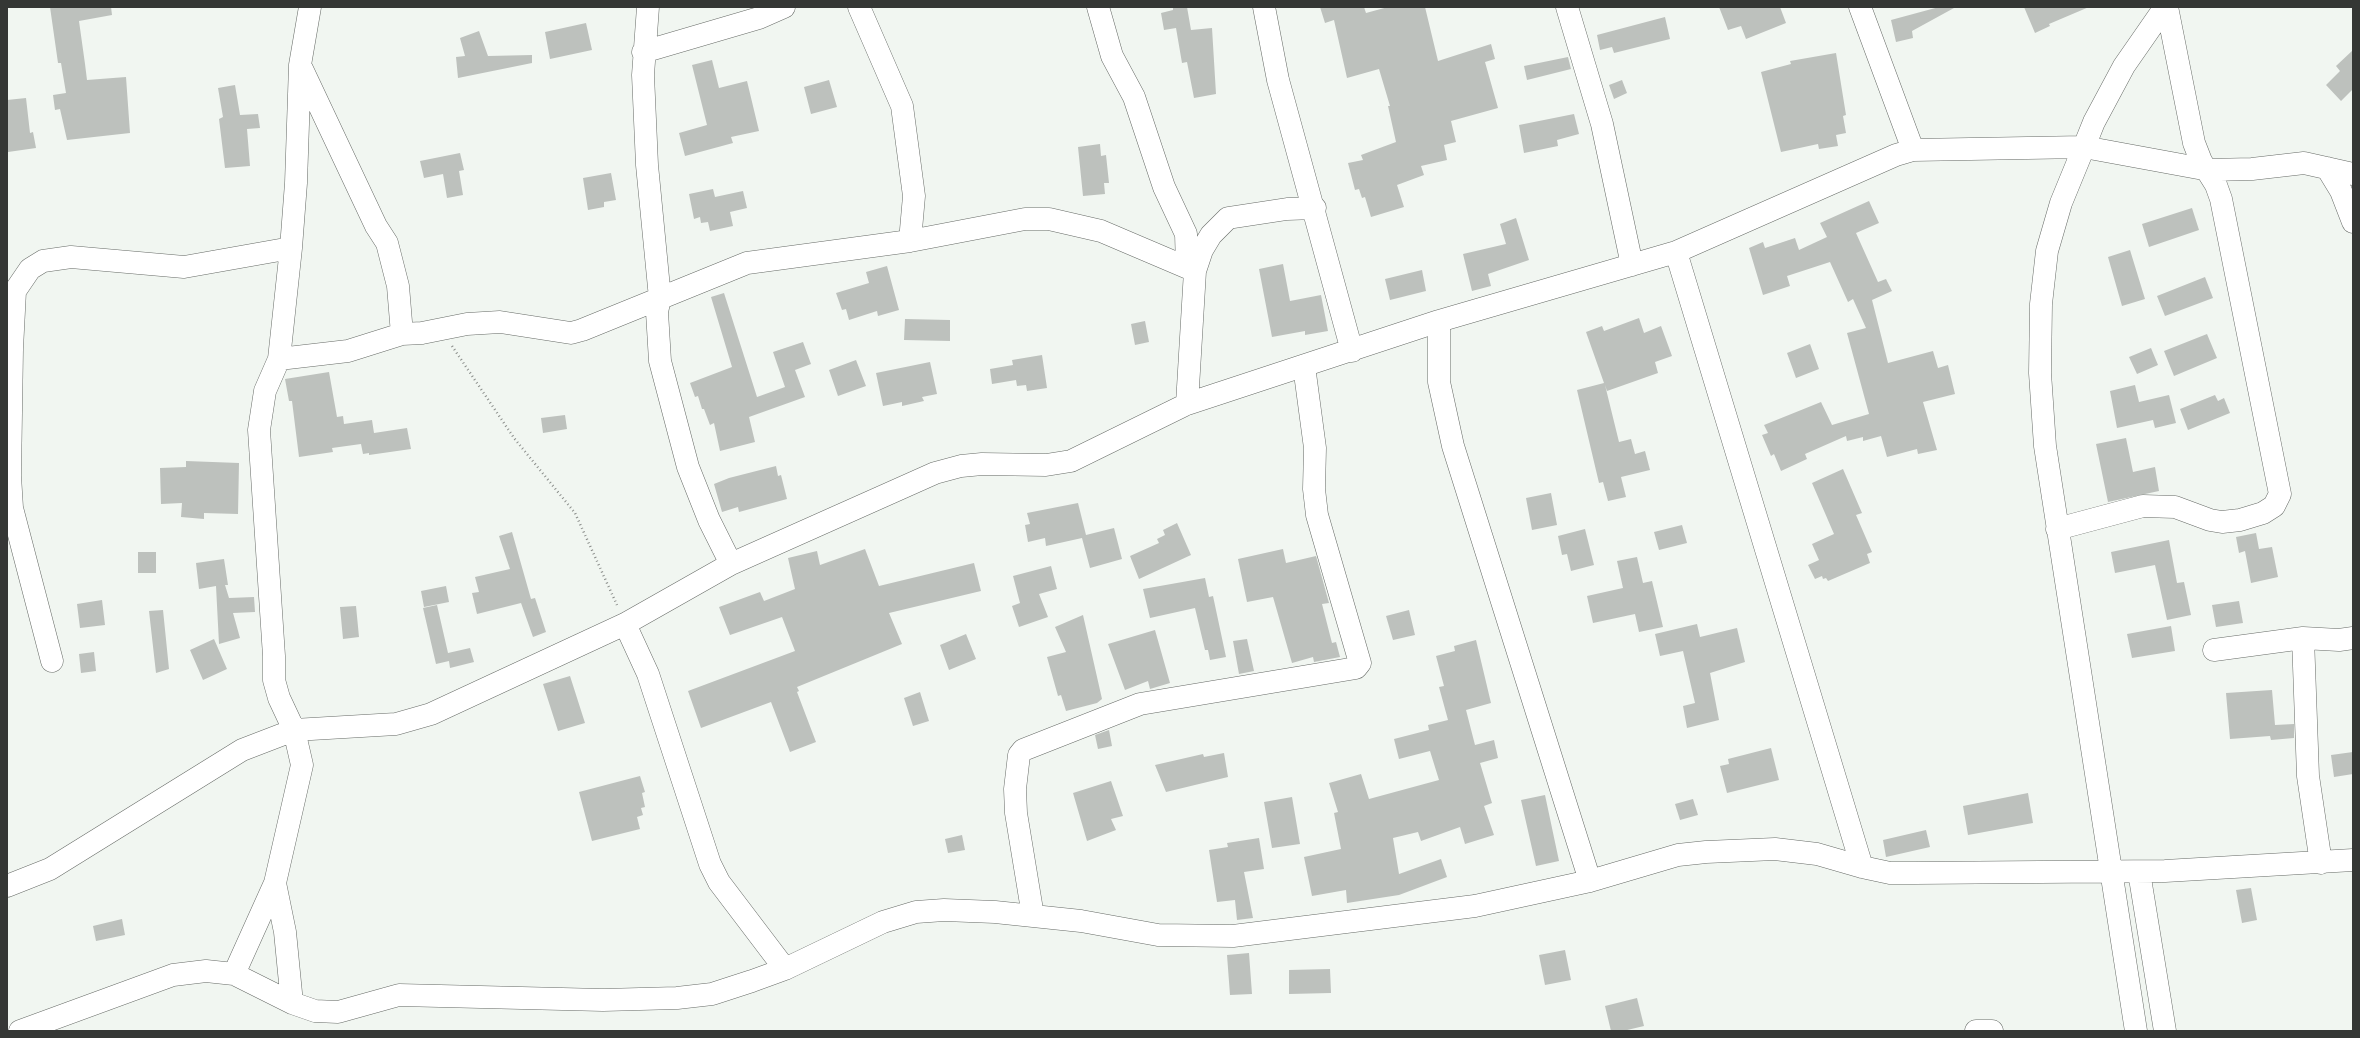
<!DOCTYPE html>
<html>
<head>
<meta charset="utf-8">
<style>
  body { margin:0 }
  #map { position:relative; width:2360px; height:1038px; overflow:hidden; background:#f1f6f1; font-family:Raleway,sans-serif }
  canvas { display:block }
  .frame { position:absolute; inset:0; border:8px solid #353735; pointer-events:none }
</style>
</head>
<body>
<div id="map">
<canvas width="2360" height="1038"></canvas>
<div class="frame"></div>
</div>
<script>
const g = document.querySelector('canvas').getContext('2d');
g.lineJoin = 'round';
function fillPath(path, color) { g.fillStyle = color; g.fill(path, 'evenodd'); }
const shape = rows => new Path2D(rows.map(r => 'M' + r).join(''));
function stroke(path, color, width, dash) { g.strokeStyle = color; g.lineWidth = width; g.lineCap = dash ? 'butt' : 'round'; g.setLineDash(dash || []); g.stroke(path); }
fillPath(shape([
  [50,7,111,7,112,15,79,21,85,64,87,80,126,77,130,133,67,140,60,109,55,110,53,95,66,93,61,63,58,63],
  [1173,7,1187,7,1191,30,1212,28,1216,94,1194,98,1187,62,1182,63,1176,28,1164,30,1161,13,1173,10],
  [1320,7,1364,7,1366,13,1388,7,1425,7,1438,61,1491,44,1495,59,1485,62,1498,108,1451,121,1456,142,1444,145,1447,160,1421,166,1424,175,1397,185,1404,207,1371,217,1365,197,1362,198,1359,189,1355,190,1348,163,1363,160,1361,155,1396,142,1388,106,1390,106,1379,69,1347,78,1334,20,1325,23],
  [1719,7,1780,7,1786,23,1746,39,1741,26,1728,30],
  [1939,7,1954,8,1912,31,1913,38,1896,42,1891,20],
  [2024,7,2089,7,2049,24,2050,26,2035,33],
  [1665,17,1670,39,1614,53,1612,47,1600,50,1597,35],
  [586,23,592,50,550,59,545,32],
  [479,31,488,56,532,55,532,63,458,78,456,57,465,56,460,38],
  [2353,50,2353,89,2341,101,2326,85,2340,71,2336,66],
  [1836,53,1846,115,1843,116,1846,133,1836,135,1838,146,1819,149,1818,144,1781,152,1761,72,1791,64,1790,61],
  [1568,57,1571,69,1527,80,1524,66],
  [712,60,719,88,747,81,759,131,731,137,733,143,685,156,679,133,707,125,692,65],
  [829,80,837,107,811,114,804,87],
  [1622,80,1627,93,1614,99,1609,85],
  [235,85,240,115,258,114,260,128,247,129,250,166,225,168,219,119,223,117,218,88],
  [26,98,30,133,33,132,36,148,8,152,7,100],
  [1574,114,1579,134,1557,140,1558,146,1524,153,1519,125],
  [1100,144,1101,156,1106,155,1109,183,1104,183,1105,194,1083,196,1078,147],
  [460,153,464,170,459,171,463,195,447,198,443,174,424,178,420,161],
  [611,173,616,200,604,202,604,207,588,210,583,178],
  [713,189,715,197,743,191,747,208,730,212,733,226,710,231,708,222,701,223,700,217,694,219,689,194],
  [1869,201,1879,223,1856,233,1878,282,1886,279,1892,291,1872,300,1888,363,1933,351,1938,368,1948,365,1955,394,1923,402,1937,450,1918,454,1917,449,1887,457,1881,436,1863,441,1863,437,1847,441,1846,436,1805,454,1807,459,1781,471,1774,454,1771,456,1762,435,1768,433,1764,425,1821,402,1832,425,1869,414,1847,333,1866,328,1853,299,1848,302,1830,262,1787,276,1790,286,1763,295,1749,248,1763,242,1765,248,1795,238,1799,250,1827,237,1820,223],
  [2192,208,2199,230,2149,247,2142,224],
  [1516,218,1529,260,1488,274,1491,286,1472,291,1463,254,1506,244,1500,224],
  [2130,250,2145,299,2122,306,2108,257],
  [1283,264,1290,301,1321,295,1328,331,1305,335,1305,331,1272,337,1259,269],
  [887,266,899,310,878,316,877,311,849,320,846,309,842,310,836,293,869,283,866,272],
  [1422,270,1426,291,1390,300,1385,279],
  [2205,277,2213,298,2165,316,2157,296],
  [724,293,757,397,785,387,773,352,803,342,811,364,795,370,805,397,749,417,755,442,720,451,714,423,710,425,704,409,702,409,698,396,695,397,690,383,732,367,711,297],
  [1639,318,1644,333,1661,326,1672,356,1655,362,1658,373,1607,391,1605,385,1619,442,1631,439,1635,454,1645,451,1650,470,1621,477,1626,497,1608,501,1603,482,1599,483,1577,390,1604,383,1586,332,1602,326,1604,331],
  [905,319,950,320,950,341,904,340],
  [1145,321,1149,342,1135,345,1131,324],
  [2207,334,2217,358,2174,376,2164,351],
  [1810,344,1819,369,1796,378,1787,353],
  [2151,348,2158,365,2137,374,2129,357],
  [1042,355,1047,388,1027,391,1026,385,1017,386,1016,380,992,384,990,369,1013,365,1012,360],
  [856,360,866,386,838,396,829,370],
  [930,362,937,394,922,397,924,401,902,406,902,402,883,406,876,373],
  [329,372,337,417,343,416,344,424,372,420,374,433,407,428,411,449,369,455,369,453,363,454,361,444,332,448,333,452,299,457,292,401,289,401,285,379],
  [2135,385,2139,402,2169,395,2176,423,2155,428,2153,420,2117,428,2110,391],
  [2215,395,2218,401,2224,398,2230,413,2188,430,2180,409],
  [565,415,567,429,543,433,541,418],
  [2126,438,2133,472,2155,467,2159,491,2108,502,2096,444],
  [186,461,239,463,238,514,204,513,204,519,181,517,182,503,161,504,160,468,186,467],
  [776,466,778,476,781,475,787,499,739,512,738,507,722,512,714,484,729,478],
  [1843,469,1862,513,1856,515,1872,552,1867,554,1870,563,1828,581,1826,578,1823,579,1822,576,1815,579,1808,565,1819,560,1812,544,1834,534,1812,483],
  [1551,493,1557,525,1532,530,1526,498],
  [1078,503,1086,535,1114,528,1122,559,1090,568,1082,538,1046,546,1045,538,1028,542,1025,525,1030,524,1027,513],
  [1177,523,1191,555,1139,579,1130,556,1159,543,1157,539,1165,535,1163,530],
  [1682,525,1687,543,1659,550,1654,532],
  [1585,529,1594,565,1571,571,1567,554,1562,555,1558,536],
  [512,532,531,599,535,598,546,632,533,637,521,603,477,614,472,593,479,592,475,577,510,569,499,536],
  [2256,533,2259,549,2272,547,2278,577,2251,583,2245,551,2239,553,2236,537],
  [2169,540,2177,583,2184,582,2191,615,2167,620,2155,565,2115,573,2111,552],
  [865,549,879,586,974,563,981,591,889,613,902,644,797,687,799,691,797,692,816,742,790,752,771,702,701,728,688,691,795,651,782,617,730,635,719,607,760,592,764,601,795,589,788,558,817,551,820,565],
  [1283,549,1286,563,1316,556,1329,603,1322,604,1332,643,1336,642,1340,657,1314,662,1313,657,1292,663,1273,597,1247,602,1238,559],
  [138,552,156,552,156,573,138,573],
  [1637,557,1643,583,1652,581,1663,627,1639,632,1635,614,1593,623,1587,596,1623,588,1617,561],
  [224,559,228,585,225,585,229,598,254,597,255,612,233,613,240,638,219,644,216,586,199,589,196,563],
  [1051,566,1057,589,1039,594,1048,617,1019,627,1012,606,1020,603,1013,576],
  [1205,578,1209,597,1213,596,1226,657,1210,660,1208,650,1205,650,1195,608,1150,618,1143,589],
  [446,586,449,602,424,607,421,591],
  [102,600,105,625,80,628,77,604],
  [2239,601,2243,623,2216,627,2212,605],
  [437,605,448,653,470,648,474,662,450,668,449,661,436,664,423,608],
  [356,606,359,637,343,639,340,607],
  [163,610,169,669,156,673,149,611],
  [1409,610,1415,635,1393,640,1386,616],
  [1083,615,1102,699,1097,703,1066,711,1061,695,1058,696,1047,657,1066,652,1055,627],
  [1697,624,1700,637,1737,628,1745,662,1710,673,1719,720,1687,728,1683,706,1695,703,1683,651,1660,656,1655,634],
  [2171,626,2175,651,2132,658,2127,634],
  [1155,630,1170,683,1150,689,1148,681,1125,690,1108,644],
  [966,634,976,659,949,670,940,645],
  [214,639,227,669,203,680,190,650],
  [1247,639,1254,671,1239,674,1233,641],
  [1476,640,1491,703,1466,710,1475,745,1494,740,1498,758,1480,763,1492,803,1484,806,1494,835,1465,844,1460,827,1421,841,1418,832,1393,838,1399,874,1441,859,1447,877,1399,895,1347,903,1346,890,1312,896,1304,857,1341,849,1334,813,1338,812,1329,783,1361,774,1369,799,1439,780,1430,751,1399,759,1394,739,1429,730,1428,725,1448,720,1439,687,1444,686,1436,656,1455,651,1454,646],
  [94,652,96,671,81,673,79,654],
  [570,676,585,723,558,731,543,684],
  [2272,690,2275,725,2294,724,2294,738,2271,740,2270,736,2230,739,2226,693],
  [920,692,929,721,913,726,904,698],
  [1109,730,1112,746,1098,749,1095,735],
  [1771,748,1779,780,1727,793,1720,766,1729,764,1728,759],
  [2353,752,2353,774,2334,777,2331,755],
  [1224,753,1228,777,1166,792,1155,765,1203,754,1204,757],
  [640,776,645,792,642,793,645,807,641,808,643,815,637,817,640,829,592,841,579,792],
  [1111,781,1123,816,1111,819,1116,830,1087,841,1073,793],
  [2028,793,2033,823,1968,835,1963,806],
  [1545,795,1559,861,1536,866,1521,800],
  [1292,797,1300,844,1272,848,1264,802],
  [1693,799,1698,815,1680,820,1675,804],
  [1926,830,1930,847,1886,857,1883,840],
  [962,835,965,850,948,853,945,839],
  [1259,838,1264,869,1244,872,1253,918,1237,920,1235,900,1217,902,1209,850,1228,847,1227,843],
  [2251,888,2257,920,2242,923,2236,890],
  [122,919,125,935,96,941,93,926],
  [1565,950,1571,980,1545,985,1539,955],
  [1249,953,1252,994,1230,995,1227,955],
  [1330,969,1331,993,1289,994,1289,970],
  [1637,998,1644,1026,1623,1031,1611,1031,1605,1006]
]), '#bdc1bd');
const minor = shape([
  [648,7,643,75,647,165,660,298,657,312,660,361,688,467,709,520,731,564],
  [859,7,902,106,914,196,910,241],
  [1098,7,1112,56,1134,97,1164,187,1186,234,1187,267],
  [1264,7,1278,80,1352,351],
  [1567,7,1602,124,1632,265],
  [1860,7,1913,150],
  [643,52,759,18,784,7],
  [302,69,376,226,387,243,398,286,402,334],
  [2327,168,2341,191,2353,222],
  [1676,252,1862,867],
  [1439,321,1439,382,1453,446,1590,881],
  [279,359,348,351,402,334,422,333,467,324,500,322,571,333,582,330,747,263,910,241,1025,219,1049,219,1101,231,1195,271],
  [1187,404,1195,271,1202,250,1211,235,1228,218,1287,209,1315,208],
  [2057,529,2143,506,2175,507,2210,520,2222,522,2240,520,2263,513,2274,506,2280,494,2221,199,2216,185,2201,161,2194,143,2167,7],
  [625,624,648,674,710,864,719,882,785,969],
  [2303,638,2308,776,2321,863],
  [2214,650,2303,638,2339,640,2353,638],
  [52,661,12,508,10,476,12,349,15,291,30,269,43,261,71,257,184,267,291,248],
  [2139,872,2165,1031],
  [275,883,285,932,292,1003],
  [7,886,50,869,242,750,294,730,396,724,431,714,625,624,731,564,935,473,961,466,982,464,1046,465,1071,461,1187,404,1439,321,1676,252,1896,155,1913,150,2084,147,2209,170,2252,169,2304,163,2353,174],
  [1033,916,1016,813,1015,789,1019,755,1023,750,1140,704,1356,668,1360,663,1317,515,1314,489,1315,448,1304,366],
  [234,974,275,883,302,765,294,730,279,698,274,680,274,656,259,430,265,391,279,359,291,248,296,183,300,65,310,7],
  [20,1031,173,975,206,971,234,974,292,1003,315,1011,338,1012,399,995,603,1000,677,998,712,994,752,981,785,969,883,922,916,912,944,910,995,912,1081,921,1158,935,1233,936,1475,906,1590,881,1678,855,1706,852,1775,849,1817,854,1862,867,1890,873,1915,873,2165,871,2353,860],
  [1976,1031,1992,1031],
  [2136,1031,2045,446,2040,373,2041,304,2047,251,2061,203,2084,147,2094,122,2124,66,2165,7]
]);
stroke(minor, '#676b67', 23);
stroke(shape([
  [452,346,514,438,575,513,617,605]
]), '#8b8e8b', 2.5, [1, 3]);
stroke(minor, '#fff', 22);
</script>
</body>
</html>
